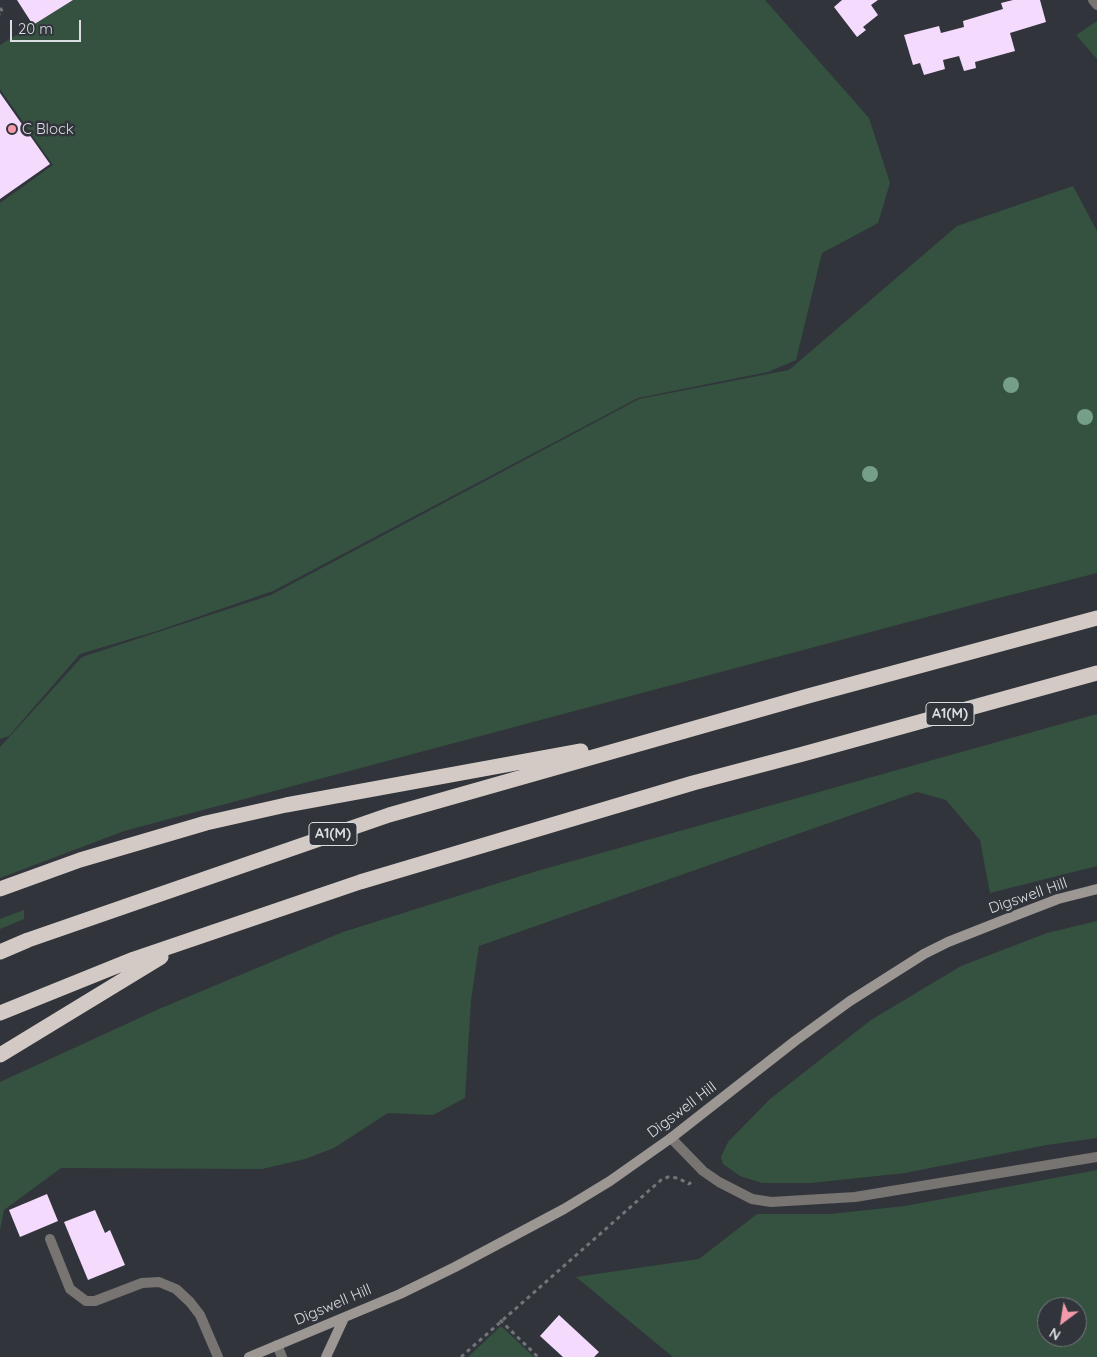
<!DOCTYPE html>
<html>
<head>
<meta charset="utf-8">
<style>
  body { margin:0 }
  #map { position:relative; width:1097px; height:1357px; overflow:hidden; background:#31353b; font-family:Quicksand,sans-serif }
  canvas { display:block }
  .north { position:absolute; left:1037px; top:1297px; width:50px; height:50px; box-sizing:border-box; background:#31353b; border:1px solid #75787d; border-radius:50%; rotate:211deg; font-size:14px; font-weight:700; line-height:20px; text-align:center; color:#dadde1 }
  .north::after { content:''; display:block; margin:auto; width:18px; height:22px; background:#f39aaa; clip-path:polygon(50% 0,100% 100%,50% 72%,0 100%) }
  .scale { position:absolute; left:10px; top:20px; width:71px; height:22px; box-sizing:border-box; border:2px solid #dadde1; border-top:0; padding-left:6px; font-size:15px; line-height:18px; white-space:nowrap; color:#dadde1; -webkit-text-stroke:4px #31353b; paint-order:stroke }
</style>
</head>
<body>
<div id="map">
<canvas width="1097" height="1357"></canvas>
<div class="north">N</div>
<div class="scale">20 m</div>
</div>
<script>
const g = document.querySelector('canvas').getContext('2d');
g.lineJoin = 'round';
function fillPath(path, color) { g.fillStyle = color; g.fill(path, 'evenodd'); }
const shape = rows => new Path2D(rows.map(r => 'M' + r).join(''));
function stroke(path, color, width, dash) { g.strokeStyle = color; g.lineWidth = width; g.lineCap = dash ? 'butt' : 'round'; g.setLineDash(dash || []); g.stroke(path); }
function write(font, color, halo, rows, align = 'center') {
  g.font = font + ' Quicksand,sans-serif'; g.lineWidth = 5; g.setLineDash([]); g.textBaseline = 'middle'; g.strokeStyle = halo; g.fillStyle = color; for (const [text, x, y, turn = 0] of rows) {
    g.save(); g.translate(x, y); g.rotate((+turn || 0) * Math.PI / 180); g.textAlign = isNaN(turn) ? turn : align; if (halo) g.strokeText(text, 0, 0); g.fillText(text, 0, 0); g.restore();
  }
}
fillPath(shape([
  [73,0,765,0,869,118,890,183,878,223,822,253,796,360,768,372,638,398,273,591,157,631,80,654,9,736,0,739,0,203,53,165,0,89,0,45],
  [1097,21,1097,59,1076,35],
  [1073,186,1097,231,1097,573,987,601,124,831,0,878,0,747,82,657,271,595,639,399,789,370,957,226],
  [1097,714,1097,866,990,893,980,840,946,800,917,792,479,946,471,1000,465,1098,433,1115,388,1113,334,1148,305,1159,262,1169,61,1168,4,1210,0,1230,0,1082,159,1009,343,932,537,871],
  [24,910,24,919,0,929,0,919],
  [1097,921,1097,1138,1047,1145,905,1173,811,1183,762,1183,740,1176,723,1164,721,1157,728,1142,770,1099,871,1020,961,966,1047,933],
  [1097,1170,1097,1357,673,1357,576,1277,699,1259,757,1214,830,1214,905,1206],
  [1047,1307,1077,1307,1077,1337,1047,1337],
  [501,1326,534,1357,468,1357]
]), '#34523f');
fillPath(shape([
  [17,0,73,0,33,25],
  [842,0,878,0,871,5,878,15,863,27,866,30,857,37,834,7],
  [1013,0,1040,0,1046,22,1010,33,1015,51,975,62,976,68,964,71,959,56,943,60,945,69,924,75,920,63,913,65,904,35,939,26,941,33,964,27,963,21,1003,9,1001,3],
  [0,93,50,164,0,199],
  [47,1194,58,1221,20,1237,9,1210],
  [95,1210,105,1233,110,1230,125,1265,88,1280,64,1222],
  [559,1315,599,1352,594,1357,563,1357,540,1336]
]), '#f4dafc');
stroke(shape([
  [0,8,3,12,0,14],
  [500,1320,538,1357],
  [461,1357,661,1180,668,1177,678,1178,689,1184,691,1182]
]), '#72767b', 3, [4, 4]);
stroke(shape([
  [1093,0,1097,5],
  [50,1239,70,1289,86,1301,95,1301,142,1283,159,1282,176,1289,190,1302,200,1315,218,1357]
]), '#777472', 10);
stroke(shape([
  [671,1138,703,1171,719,1182,752,1199,771,1202,855,1197,1097,1157]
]), '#777472', 10);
stroke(shape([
  [277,1345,282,1357]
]), '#777472', 10);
stroke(shape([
  [249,1357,400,1294,455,1267,564,1209,610,1181,671,1138,795,1041,850,1001,924,954,948,942,1019,914,1058,899,1097,889],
  [326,1357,344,1318]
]), '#9d9794', 10);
stroke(shape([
  [0,889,80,860,206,823,286,805,581,751],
  [0,952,28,940,389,815,808,696,1097,618],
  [0,1013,134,959,360,882,693,783,803,754,1097,673],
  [0,1055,161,957]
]), '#d3cac5', 15);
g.fillStyle = '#759f88';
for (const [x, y] of [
  [1011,385],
  [1085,417],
  [870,474]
]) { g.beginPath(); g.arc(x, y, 8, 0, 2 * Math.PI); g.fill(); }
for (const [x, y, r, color] of [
  [12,129,5,"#f39aaa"]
]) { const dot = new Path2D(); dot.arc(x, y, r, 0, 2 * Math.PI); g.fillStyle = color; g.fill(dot); stroke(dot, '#31353b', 2); }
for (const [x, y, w] of [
  [950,714,48],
  [333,834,48]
]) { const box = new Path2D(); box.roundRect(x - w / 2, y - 11.5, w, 23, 4); g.fillStyle = '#31353b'; g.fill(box); stroke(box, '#dadde1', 1); }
write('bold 14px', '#dadde1', null, [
  ["A1(M)",950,714],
  ["A1(M)",333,834]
]);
write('15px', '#dadde1', '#31353b', [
  ["C Block",22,129]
], 'left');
write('15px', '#dadde1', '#31353b', [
  ["Digswell Hill",1028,896,-19],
  ["Digswell Hill",682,1110,-37],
  ["Digswell Hill",333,1305,-23]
]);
</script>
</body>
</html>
